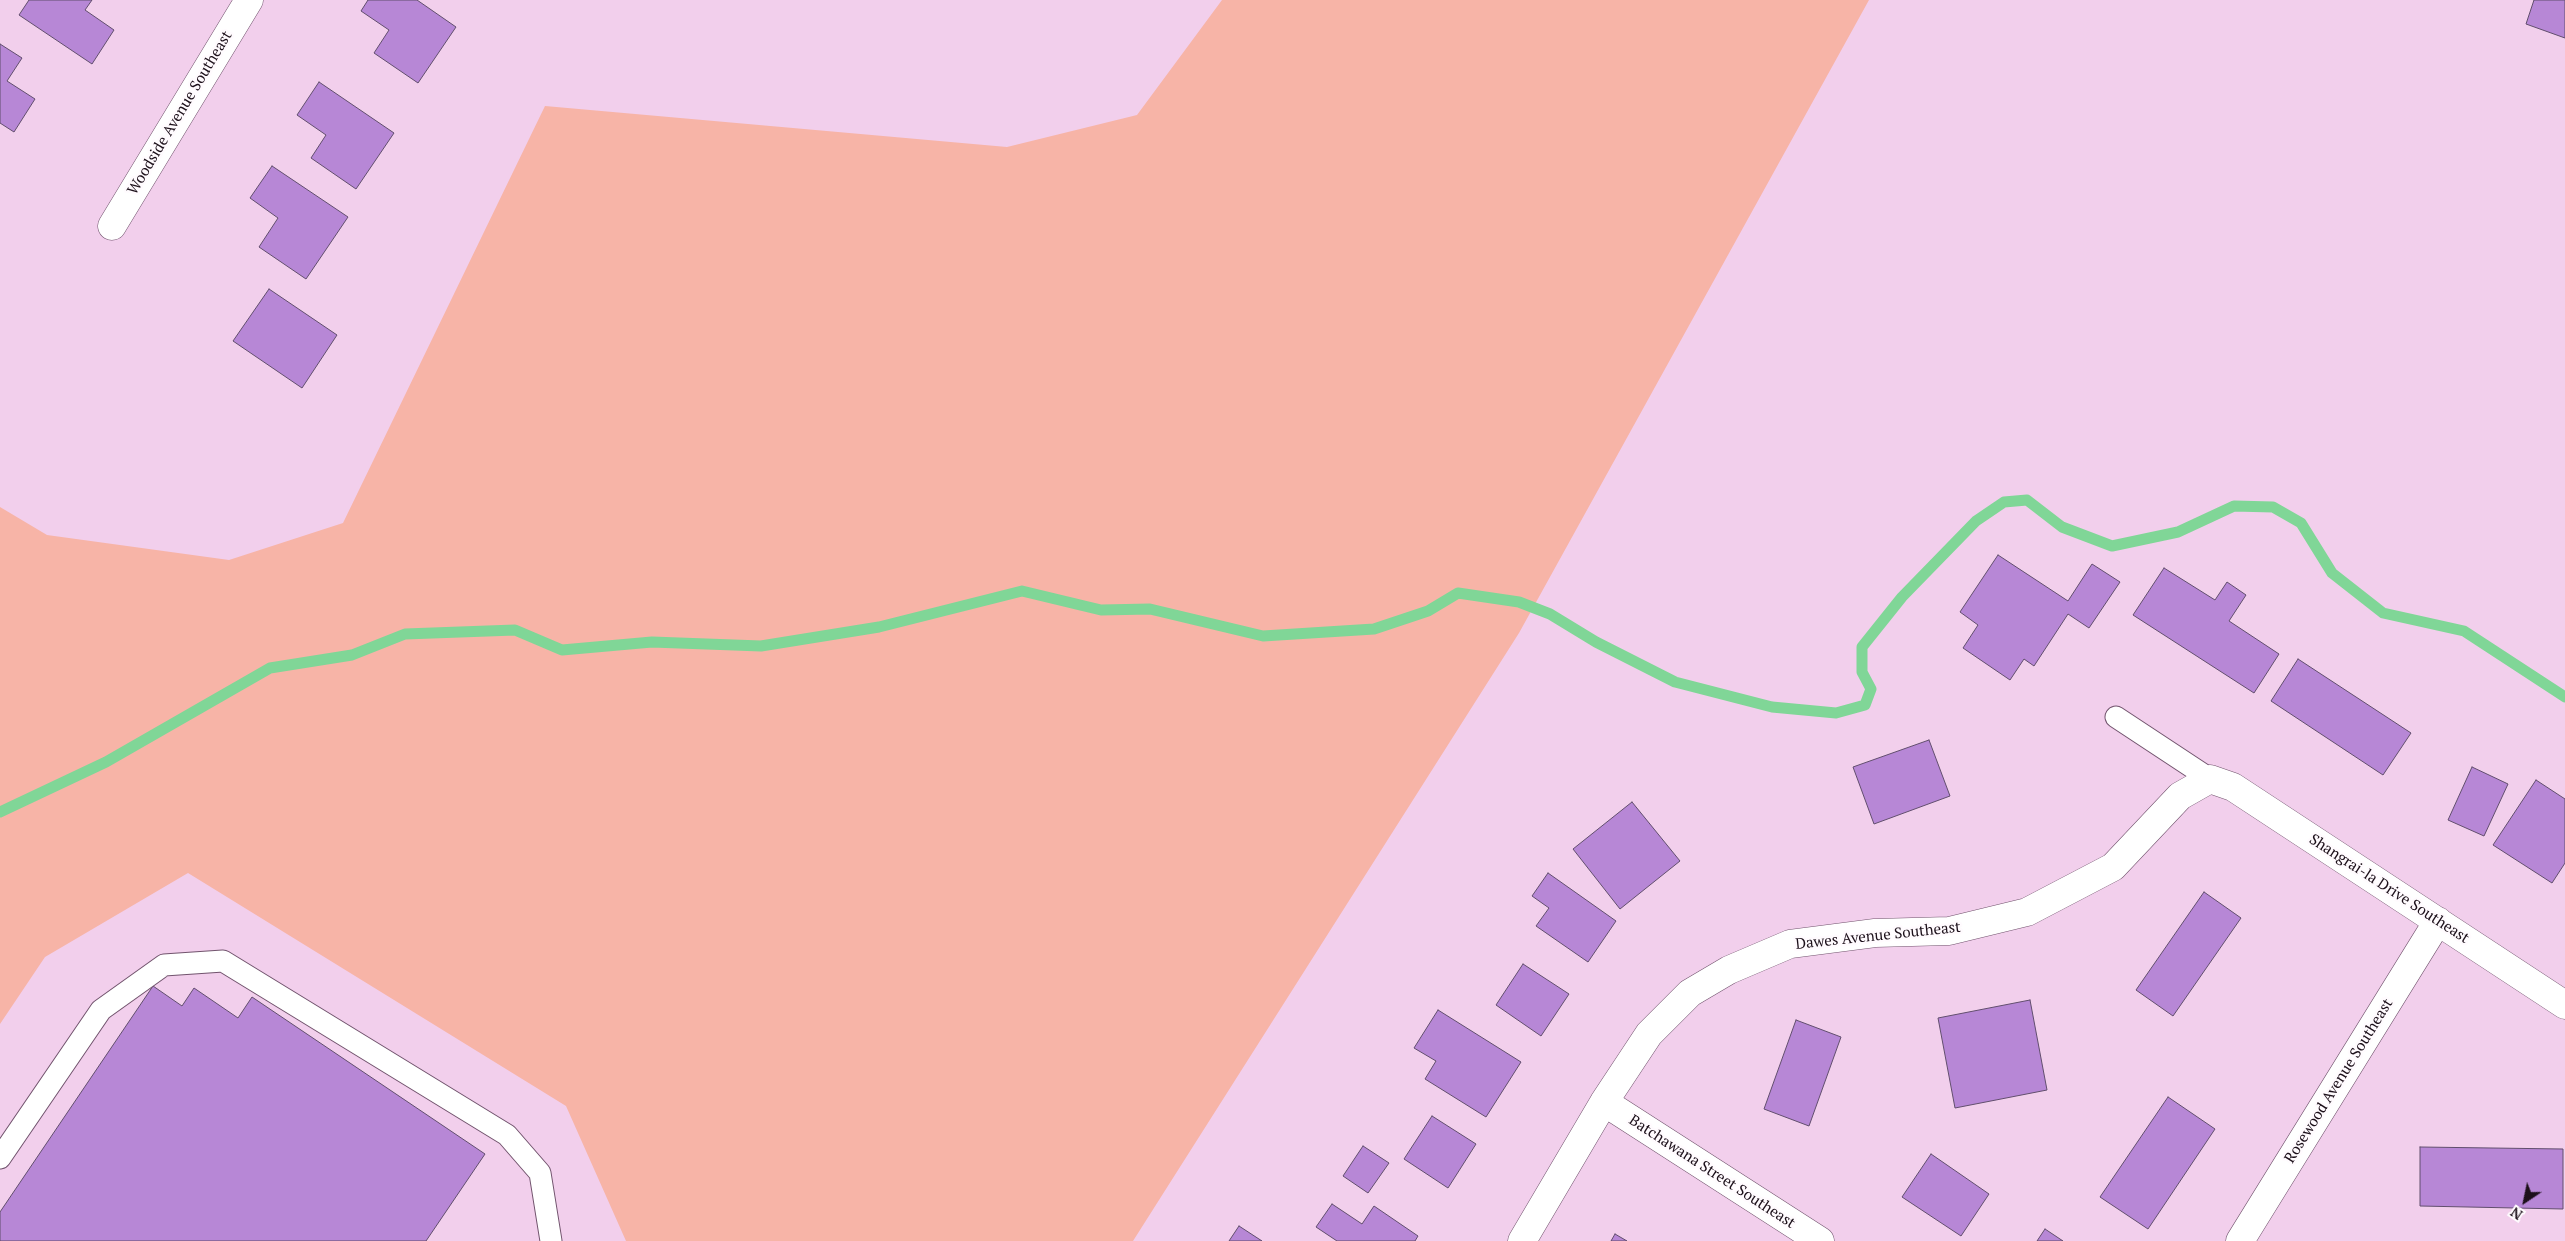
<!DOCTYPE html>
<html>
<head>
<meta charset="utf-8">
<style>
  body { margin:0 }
  #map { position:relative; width:2565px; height:1241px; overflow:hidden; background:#f2cfec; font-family:"PT Serif",serif }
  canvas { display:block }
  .north { position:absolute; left:2500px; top:1176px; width:50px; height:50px; -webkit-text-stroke:4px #fffbfe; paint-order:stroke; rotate:214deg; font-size:14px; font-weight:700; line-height:20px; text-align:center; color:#1c101a }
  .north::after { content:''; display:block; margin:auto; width:18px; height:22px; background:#1c101a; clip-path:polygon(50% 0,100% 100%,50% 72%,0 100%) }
</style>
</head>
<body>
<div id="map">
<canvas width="2565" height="1241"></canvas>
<div class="north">N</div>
</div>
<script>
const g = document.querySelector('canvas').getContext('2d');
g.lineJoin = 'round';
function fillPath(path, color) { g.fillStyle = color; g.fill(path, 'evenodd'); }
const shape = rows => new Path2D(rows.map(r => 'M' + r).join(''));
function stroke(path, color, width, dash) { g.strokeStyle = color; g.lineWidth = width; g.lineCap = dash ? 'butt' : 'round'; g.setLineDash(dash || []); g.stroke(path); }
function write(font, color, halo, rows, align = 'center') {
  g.font = font + ' "PT Serif",serif'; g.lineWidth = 5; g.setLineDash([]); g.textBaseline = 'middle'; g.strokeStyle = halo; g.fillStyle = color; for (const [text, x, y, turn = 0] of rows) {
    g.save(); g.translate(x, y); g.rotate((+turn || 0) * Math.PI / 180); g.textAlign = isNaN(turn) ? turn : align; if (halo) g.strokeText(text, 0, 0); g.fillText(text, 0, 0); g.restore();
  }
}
fillPath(shape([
  [1222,0,1869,0,1519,633,1133,1241,626,1241,566,1106,188,873,45,957,0,1024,0,507,47,535,229,560,343,523,545,106,1007,147,1137,115]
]), '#f7b4a7');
stroke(shape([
  [0,812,106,762,270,668,352,655,405,634,515,630,562,650,652,642,761,646,879,627,1022,591,1101,610,1150,609,1263,636,1374,629,1428,611,1458,593,1519,602,1550,614,1596,642,1675,682,1772,707,1836,713,1865,705,1871,689,1862,672,1862,647,1902,597,1976,521,2004,502,2027,500,2062,527,2112,546,2178,532,2234,506,2273,507,2301,523,2332,573,2383,613,2464,631,2565,697]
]), '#80d697', 11);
const building = shape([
  [29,0,92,0,85,10,114,30,92,64,19,15,29,0],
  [368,0,417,0,456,27,418,83,374,53,389,30,361,11,368,0],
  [2534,0,2565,0,2565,38,2526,24,2534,0],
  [0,44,22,58,7,81,35,99,14,132,0,123,0,44],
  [319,82,394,133,356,189,311,158,326,135,297,115,319,82],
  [272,166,348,217,306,279,259,247,278,218,250,198,272,166],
  [269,289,337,335,302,388,233,341,269,289],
  [1998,555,2068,601,2092,564,2120,582,2089,628,2068,614,2034,666,2024,659,2010,680,1963,648,1978,625,1960,612,1998,555],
  [2164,568,2215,600,2227,582,2246,595,2229,621,2279,654,2254,693,2133,615,2164,568],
  [2298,659,2411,733,2383,775,2271,701,2298,659],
  [1929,740,1950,796,1874,824,1853,767,1929,740],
  [2472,767,2508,784,2484,836,2448,820,2472,767],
  [2536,780,2565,799,2565,863,2552,883,2493,845,2536,780],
  [1632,802,1680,861,1620,909,1573,849,1632,802],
  [1548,873,1616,921,1588,962,1536,926,1549,908,1532,896,1548,873],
  [2204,892,2241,918,2173,1016,2136,990,2204,892],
  [1523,964,1569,994,1541,1036,1496,1005,1523,964],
  [153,986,182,1006,194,988,238,1018,252,997,485,1154,426,1241,0,1241,0,1212,153,986],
  [2030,1000,2047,1090,1955,1108,1938,1018,2030,1000],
  [1438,1010,1521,1062,1486,1117,1425,1079,1436,1061,1414,1048,1438,1010],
  [1796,1020,1841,1037,1809,1126,1764,1109,1796,1020],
  [2168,1097,2215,1129,2148,1229,2100,1197,2168,1097],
  [1432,1116,1476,1144,1448,1188,1404,1159,1432,1116],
  [1363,1146,1389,1163,1368,1193,1343,1176,1363,1146],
  [2420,1147,2563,1149,2563,1209,2420,1206,2420,1147],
  [1931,1154,1989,1194,1961,1236,1902,1197,1931,1154],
  [1332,1204,1362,1224,1374,1206,1418,1236,1415,1241,1337,1241,1316,1227,1332,1204],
  [1239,1226,1262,1241,1229,1241,1239,1226],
  [2045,1229,2063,1241,2037,1241,2045,1229],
  [1615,1234,1627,1241,1611,1241,1615,1234]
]);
fillPath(building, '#b787d6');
stroke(building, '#614e6d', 1);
const lane = shape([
  [2116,717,2210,779],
  [0,1158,101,1010,164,965,223,961,507,1135,540,1173,551,1241]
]);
const street = shape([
  [112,226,249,0],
  [1604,1102,1820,1241],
  [1522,1241,1604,1102,1649,1034,1690,993,1729,970,1790,944,1875,933,1949,931,2027,912,2113,867,2180,796,2210,779,2233,787,2565,1005],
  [2240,1241,2438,921]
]);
stroke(lane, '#71536d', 23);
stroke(street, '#71536d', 29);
stroke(lane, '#fff', 21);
stroke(street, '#fff', 28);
write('15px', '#1c101a', '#fffbfe', [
  ["Woodside Avenue Southeast",180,113,-59],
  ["Shangrai-la Drive Southeast",2389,889,33],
  ["Dawes Avenue Southeast",1878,936,-6],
  ["Rosewood Avenue Southeast",2339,1081,-58],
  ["Batchawana Street Southeast",1712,1172,33]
]);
</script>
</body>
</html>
